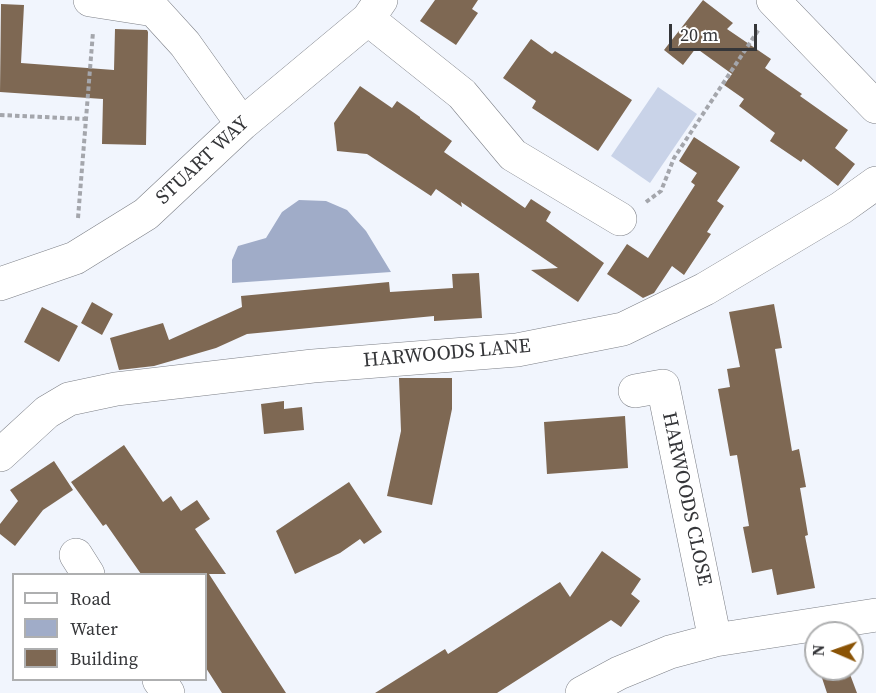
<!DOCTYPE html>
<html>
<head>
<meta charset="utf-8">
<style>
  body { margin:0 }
  #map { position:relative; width:876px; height:693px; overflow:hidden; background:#f1f5fd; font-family:"Source Serif 4",serif }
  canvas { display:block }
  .legend { position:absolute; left:12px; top:573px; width:195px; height:108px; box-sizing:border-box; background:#fff; border:2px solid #aeafb0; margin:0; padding:8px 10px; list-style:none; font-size:18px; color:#353639 }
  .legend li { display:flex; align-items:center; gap:12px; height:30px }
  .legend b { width:30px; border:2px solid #aeafb0 }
  .north { position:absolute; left:804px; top:621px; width:60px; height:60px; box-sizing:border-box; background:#fff; border:2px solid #aeafb0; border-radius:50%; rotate:272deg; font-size:16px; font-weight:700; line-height:24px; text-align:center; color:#353639 }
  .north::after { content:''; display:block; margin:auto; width:21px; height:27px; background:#8a5305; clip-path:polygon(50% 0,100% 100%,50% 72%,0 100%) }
  .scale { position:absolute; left:669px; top:24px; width:88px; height:27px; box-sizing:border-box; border:3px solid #353639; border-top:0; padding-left:8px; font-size:18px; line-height:21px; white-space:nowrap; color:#353639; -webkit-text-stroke:4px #fff; paint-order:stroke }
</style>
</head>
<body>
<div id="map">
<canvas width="876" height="693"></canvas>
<ul class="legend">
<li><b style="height:8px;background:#fff"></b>Road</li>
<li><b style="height:16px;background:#a0acc8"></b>Water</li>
<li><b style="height:16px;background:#7e6853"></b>Building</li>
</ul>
<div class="north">N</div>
<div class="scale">20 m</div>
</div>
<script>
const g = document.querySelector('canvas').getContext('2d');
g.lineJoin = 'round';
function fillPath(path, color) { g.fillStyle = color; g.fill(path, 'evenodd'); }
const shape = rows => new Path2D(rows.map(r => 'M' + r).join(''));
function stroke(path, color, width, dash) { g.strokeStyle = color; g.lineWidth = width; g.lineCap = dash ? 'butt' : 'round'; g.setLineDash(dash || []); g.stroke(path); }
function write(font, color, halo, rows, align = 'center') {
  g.font = font + ' "Source Serif 4",serif'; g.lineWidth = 6; g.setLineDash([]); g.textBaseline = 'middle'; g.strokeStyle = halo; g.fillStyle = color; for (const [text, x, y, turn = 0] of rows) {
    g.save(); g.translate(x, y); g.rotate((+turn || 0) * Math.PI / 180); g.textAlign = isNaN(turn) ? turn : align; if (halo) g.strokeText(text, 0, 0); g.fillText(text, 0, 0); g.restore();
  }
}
fillPath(shape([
  [658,87,697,114,650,183,611,156]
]), '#c9d3e8');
fillPath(shape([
  [299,200,326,201,347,210,366,231,391,272,232,283,232,260,238,246,266,238,282,212]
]), '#a0acc8');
fillPath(shape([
  [435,0,478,0,472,9,478,13,456,45,420,21],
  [703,0,733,23,727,29,771,59,765,68,802,94,800,96,848,130,835,148,855,164,838,186,803,159,801,162,770,141,775,133,739,106,744,99,724,85,732,74,696,48,683,65,664,50],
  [1,4,24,5,21,63,114,70,115,29,147,30,148,32,146,145,102,144,103,99,0,92],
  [531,39,552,54,555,51,632,100,598,151,532,108,536,101,503,78],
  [360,86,392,108,397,101,420,117,420,118,452,141,444,152,525,208,531,199,551,212,546,221,604,263,578,302,531,270,558,268,461,202,462,207,436,189,431,196,367,154,337,151,334,123],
  [694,137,740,167,717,201,724,206,707,232,711,234,684,275,672,266,654,293,643,298,607,274,627,244,648,258,695,185,691,182,697,173,679,161],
  [479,273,482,318,434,321,434,316,247,334,216,348,154,366,119,370,110,338,163,323,169,340,242,307,241,296,389,282,390,292,453,288,452,274],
  [92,302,113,314,102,335,81,323],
  [774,304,782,348,775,349,792,451,799,449,806,487,800,488,808,535,805,536,815,588,777,595,772,569,752,573,743,527,749,526,737,455,730,456,718,389,730,387,727,369,740,367,729,312],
  [42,307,78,326,59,362,24,342],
  [399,378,452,378,452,409,432,505,387,496,401,431],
  [284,401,284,409,302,407,304,430,264,434,261,404],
  [625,416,628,468,547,474,544,422],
  [124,445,163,502,171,496,181,511,197,500,210,519,195,529,226,574,209,574,286,693,222,693,206,668,206,574,141,574,106,524,103,526,71,482],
  [54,461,73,490,43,510,15,546,0,534,0,524,18,501,10,490],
  [349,482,382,532,364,544,360,539,340,553,295,574,276,531],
  [602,551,641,579,631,594,640,601,621,627,611,620,497,693,375,693,445,649,448,654,560,582,570,597],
  [819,669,848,669,857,693,827,693]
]), '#7e6853');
const minor = shape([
  [90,0,154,10,185,44,242,124],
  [773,0,876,107],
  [368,19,462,94,513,155,620,219],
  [0,284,75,258,146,214,242,124,368,19,381,0],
  [635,391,663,386,715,640],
  [0,455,47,412,69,399,116,389,313,366,517,350,623,329,705,289,841,208,876,183],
  [76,555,88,574],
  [159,680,168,693],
  [582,693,619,673,670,652,715,640,876,615]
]);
stroke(minor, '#7c7f86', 34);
stroke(shape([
  [0,115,86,119],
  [646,202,661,191,674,158,759,29],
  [78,218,93,32]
]), '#a4a6ac', 4, [4.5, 3]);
stroke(minor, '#fff', 33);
write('20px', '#353639', '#fff', [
  ["STUART WAY",203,161,-43],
  ["HARWOODS LANE",447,354,-5],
  ["HARWOODS CLOSE",686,499,78]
]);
</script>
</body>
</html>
